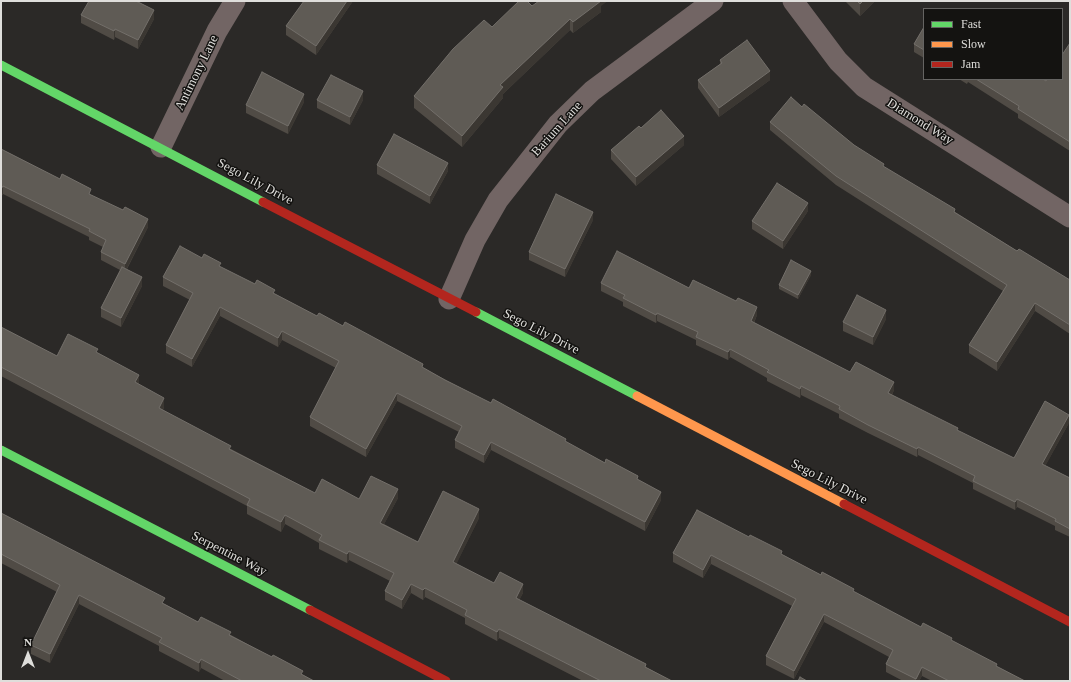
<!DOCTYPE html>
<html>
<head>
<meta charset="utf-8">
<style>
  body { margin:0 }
  #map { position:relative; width:1071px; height:682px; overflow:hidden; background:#2b2927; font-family:Georgia,serif }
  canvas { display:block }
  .frame { position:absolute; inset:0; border:2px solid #dfdedb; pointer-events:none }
  .legend { position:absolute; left:923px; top:8px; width:140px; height:72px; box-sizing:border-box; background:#141311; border:1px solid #656462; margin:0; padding:5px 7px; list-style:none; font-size:12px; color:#dfdedb }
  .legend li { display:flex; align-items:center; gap:8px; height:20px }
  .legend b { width:20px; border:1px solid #656462 }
  .north { position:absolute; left:8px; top:634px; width:40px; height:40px; -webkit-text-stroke:3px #141311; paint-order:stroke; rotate:0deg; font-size:11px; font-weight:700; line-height:16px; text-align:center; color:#dfdedb }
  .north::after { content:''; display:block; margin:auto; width:14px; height:18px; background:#dfdedb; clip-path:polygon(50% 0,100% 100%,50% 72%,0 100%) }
</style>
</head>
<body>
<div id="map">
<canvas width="1071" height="682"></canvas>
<div class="frame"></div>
<ul class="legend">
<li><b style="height:5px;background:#63d668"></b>Fast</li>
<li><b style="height:5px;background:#ff974d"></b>Slow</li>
<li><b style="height:5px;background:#b3261e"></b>Jam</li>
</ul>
<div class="north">N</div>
</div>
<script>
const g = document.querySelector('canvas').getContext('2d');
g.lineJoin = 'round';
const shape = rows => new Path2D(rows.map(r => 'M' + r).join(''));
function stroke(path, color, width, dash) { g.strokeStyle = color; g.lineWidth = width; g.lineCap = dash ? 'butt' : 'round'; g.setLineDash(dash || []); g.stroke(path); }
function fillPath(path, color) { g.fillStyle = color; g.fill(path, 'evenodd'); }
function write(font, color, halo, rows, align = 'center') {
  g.font = font + ' Georgia,serif'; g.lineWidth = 3; g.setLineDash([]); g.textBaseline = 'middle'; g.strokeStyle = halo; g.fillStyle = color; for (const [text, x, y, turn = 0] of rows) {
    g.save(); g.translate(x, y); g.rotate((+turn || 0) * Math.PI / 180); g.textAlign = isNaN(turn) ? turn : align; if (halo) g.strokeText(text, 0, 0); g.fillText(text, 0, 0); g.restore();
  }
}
stroke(shape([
  [793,1,838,61,864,87,1070,217],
  [161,147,217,31,235,1],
  [449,299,475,240,498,200,558,124,592,91,713,1]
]), '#726564', 21);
stroke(shape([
  [1,65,263,202],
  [476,312,637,396],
  [1,450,310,610]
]), '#63d668', 9);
stroke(shape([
  [637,396,844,504]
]), '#ff974d', 9);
stroke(shape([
  [263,202,476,312],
  [844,504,1070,622],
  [310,610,446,681]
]), '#b3261e', 9);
fillPath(shape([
  [304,1,353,1,316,55,286,35,286,26],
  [845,1,875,1,860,16],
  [532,6,601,6,601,12,573,33,570,30,503,94,503,98,462,147,414,108,414,96,492,27],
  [81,15,154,19,138,49,115,37,114,40,81,23],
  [924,27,924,58,914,52,914,44],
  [1070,43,1070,151,1018,118,1018,114,968,82,967,84,959,79,1043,79,1046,81],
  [720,60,770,80,719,117,698,88,698,80,720,64],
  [317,100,363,100,350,125,317,108],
  [304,102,288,134,246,113,246,105],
  [802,107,884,167,1017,251,1070,280,1070,334,1035,311,997,371,969,353,969,345,1003,291,836,185,770,130,770,122],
  [684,145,636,186,611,159,611,150],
  [1,149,91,195,148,227,127,269,142,286,121,327,101,317,101,308,120,270,101,260,101,252,103,247,89,240,89,237,3,194,1,197],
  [377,165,448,171,430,204,377,174],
  [808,211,783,249,752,229,752,221],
  [593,220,565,277,529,260,529,252],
  [202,258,275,294,317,316,423,368,638,480,661,500,645,531,491,450,484,463,455,448,455,440,459,432,397,401,366,457,310,426,310,417,336,368,282,340,278,347,220,316,192,367,166,353,166,345,190,300,163,286,163,277],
  [811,275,798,299,779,289,779,285],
  [601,283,689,288,757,315,754,323,850,372,894,390,892,395,958,431,1014,458,1069,423,1045,466,1070,478,1070,537,1055,530,1055,526,1017,507,1015,510,973,489,973,483,918,455,917,457,868,433,839,418,839,414,801,395,800,398,767,381,767,378,730,357,728,360,696,345,696,340,657,321,656,323,623,306,623,302,601,291],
  [886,319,873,345,843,331,843,322],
  [1,327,57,356,98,354,139,384,164,407,163,410,231,449,315,493,359,499,398,498,384,524,418,542,479,518,456,564,494,583,523,593,519,600,672,681,583,681,499,638,497,641,465,624,465,618,425,597,423,600,411,593,402,609,385,600,385,591,390,581,349,560,347,563,319,549,319,543,285,524,281,532,247,514,247,506,1,376],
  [1,513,165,604,198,622,231,635,314,681,225,681,201,668,199,672,159,651,159,646,79,604,50,663,31,654,31,645,57,592,1,563],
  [749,537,821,575,854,592,921,627,952,641,997,667,1025,681,932,681,922,676,919,681,903,681,886,672,886,664,889,657,824,622,794,679,766,665,766,656,792,606,711,564,703,578,673,562,673,553]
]), '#504b45');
fillPath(shape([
  [347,1,353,1,316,55,316,46],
  [601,1,608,1,601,6,601,12,573,33,573,22],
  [863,1,875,1,860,16,860,4],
  [154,10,154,19,138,49,138,40],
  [570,19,570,30,503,94,503,98,462,147,462,136,500,85],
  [115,29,115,37,114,40,114,31],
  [770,71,770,80,719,117,719,108],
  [363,91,363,100,350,125,350,117],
  [304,94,304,102,288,134,288,126],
  [684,136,684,145,636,186,636,177],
  [448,163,448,171,430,204,430,196],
  [3,186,3,194,1,197,1,189],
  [808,203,808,211,783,249,783,241],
  [593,212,593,220,565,277,565,269],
  [148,219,148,227,125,272,125,264],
  [811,271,811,275,798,299,798,295],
  [142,277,142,286,121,327,121,318],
  [1035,303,1035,311,997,371,997,362],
  [220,307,220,316,192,367,192,359],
  [757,307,757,315,751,329,751,321],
  [886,310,886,319,873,345,873,337],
  [657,313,657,321,656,323,656,315],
  [282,331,282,340,278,347,278,338],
  [730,349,730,357,728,360,728,352],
  [139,375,139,385,135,382],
  [894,382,894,390,888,402,888,393],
  [801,386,801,395,800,398,800,389],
  [397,393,397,401,366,457,366,449],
  [164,398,164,407,159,417,159,408],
  [1069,415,1069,423,1042,472,1042,464],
  [491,442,491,450,484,463,484,455],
  [918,447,918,455,917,457,917,449],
  [398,489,398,498,380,532,380,523],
  [661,492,661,500,645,531,645,522],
  [1017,499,1017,507,1015,510,1015,502],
  [479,509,479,518,453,571,453,562],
  [285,515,285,524,281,532,281,522],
  [349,551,349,560,347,563,347,554],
  [711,555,711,564,703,578,703,570],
  [411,584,411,593,402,609,402,600],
  [523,584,523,593,516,607,516,598],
  [425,588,425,597,423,600,423,590],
  [79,595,79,604,50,663,50,654],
  [824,614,824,622,794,679,794,671],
  [499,629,499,638,497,641,497,632],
  [201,659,201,668,199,672,199,663],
  [922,667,922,676,919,681,916,681,916,679]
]), '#3b3732');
const building = shape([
  [89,1,136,1,154,10,138,40,115,29,114,31,81,15,89,1],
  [304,1,347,1,316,46,286,26,304,1],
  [519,1,527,1,532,6,539,1,601,1,573,22,570,19,500,85,503,87,462,136,414,96,453,49,484,20,492,27,519,1],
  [857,1,863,1,860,4,857,1],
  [924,27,924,50,914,44,924,27],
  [747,40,770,71,719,108,698,80,722,63,720,60,747,40],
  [1070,43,1070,142,1018,109,1019,106,976,79,1043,79,1046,81,1047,79,1062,79,1062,55,1070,43],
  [262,72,304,94,288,126,246,105,262,72],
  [331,75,363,91,350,117,317,100,331,75],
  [791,97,802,107,804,104,854,145,884,164,883,166,955,209,954,212,1017,251,1019,249,1070,280,1070,325,1035,303,997,362,969,345,1007,285,836,176,770,122,791,97],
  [661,110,684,136,636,177,611,150,639,126,641,128,661,110],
  [394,134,448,163,430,196,377,165,394,134],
  [1,149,60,179,62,174,91,189,89,194,123,210,125,207,148,219,125,264,101,252,106,240,89,231,90,229,3,186,1,189,1,149],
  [777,183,808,203,783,241,752,221,777,183],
  [556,194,593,212,565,269,529,252,556,194],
  [180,246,202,258,204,254,221,263,219,266,255,284,257,280,275,290,273,293,317,316,319,313,343,326,345,322,423,364,422,367,445,380,491,403,493,399,566,439,565,441,605,463,606,459,638,476,637,479,661,492,645,522,491,442,484,455,455,440,462,426,397,393,366,449,310,417,339,361,282,331,278,338,220,307,192,359,166,345,193,293,163,277,180,246],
  [617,251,689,288,693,280,736,301,738,298,757,307,751,321,850,372,856,362,894,382,888,393,958,428,957,430,1014,458,1045,401,1069,415,1042,464,1070,478,1070,529,1055,521,1056,519,1017,499,1015,502,973,481,975,476,918,447,917,449,868,425,839,409,840,406,801,386,800,389,767,372,769,370,730,349,728,352,696,337,698,332,657,313,656,315,623,298,625,295,601,283,617,251],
  [791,260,811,271,798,295,779,285,791,260],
  [122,267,142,277,121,318,101,308,122,267],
  [857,295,886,310,873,337,843,322,857,295],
  [1,327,57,356,68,334,98,349,96,352,139,375,135,382,164,398,159,408,231,446,229,449,315,493,322,479,359,499,371,476,398,489,380,523,418,542,443,491,479,509,453,562,494,583,500,572,523,584,516,598,646,664,645,667,672,681,601,681,499,629,497,632,465,615,467,610,425,588,423,590,411,584,402,600,385,591,394,573,349,551,347,554,319,540,322,535,285,515,281,522,247,505,250,499,1,367,1,327],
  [697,510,749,537,750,535,782,551,781,554,821,575,822,572,854,589,853,591,921,627,923,623,952,638,951,640,997,664,996,666,1025,681,949,681,922,667,916,679,886,664,893,650,824,614,794,671,766,656,796,599,711,555,703,570,673,553,697,510],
  [1,513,165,598,162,603,198,622,201,617,231,632,229,635,272,657,273,655,303,671,301,674,314,681,242,681,201,659,199,663,159,642,162,638,79,595,50,654,31,645,60,585,1,554,1,513],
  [800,677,807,681,798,681,800,677]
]);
fillPath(building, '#5f5b55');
stroke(building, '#736f6a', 1);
write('13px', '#dfdedb', '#141311', [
  ["Antimony Lane",197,73,-64],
  ["Diamond Way",920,122,32],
  ["Barium Lane",557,129,-48],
  ["Sego Lily Drive",255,182,28],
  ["Sego Lily Drive",541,332,27],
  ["Sego Lily Drive",829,482,27],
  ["Serpentine Way",229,554,27]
]);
</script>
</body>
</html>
